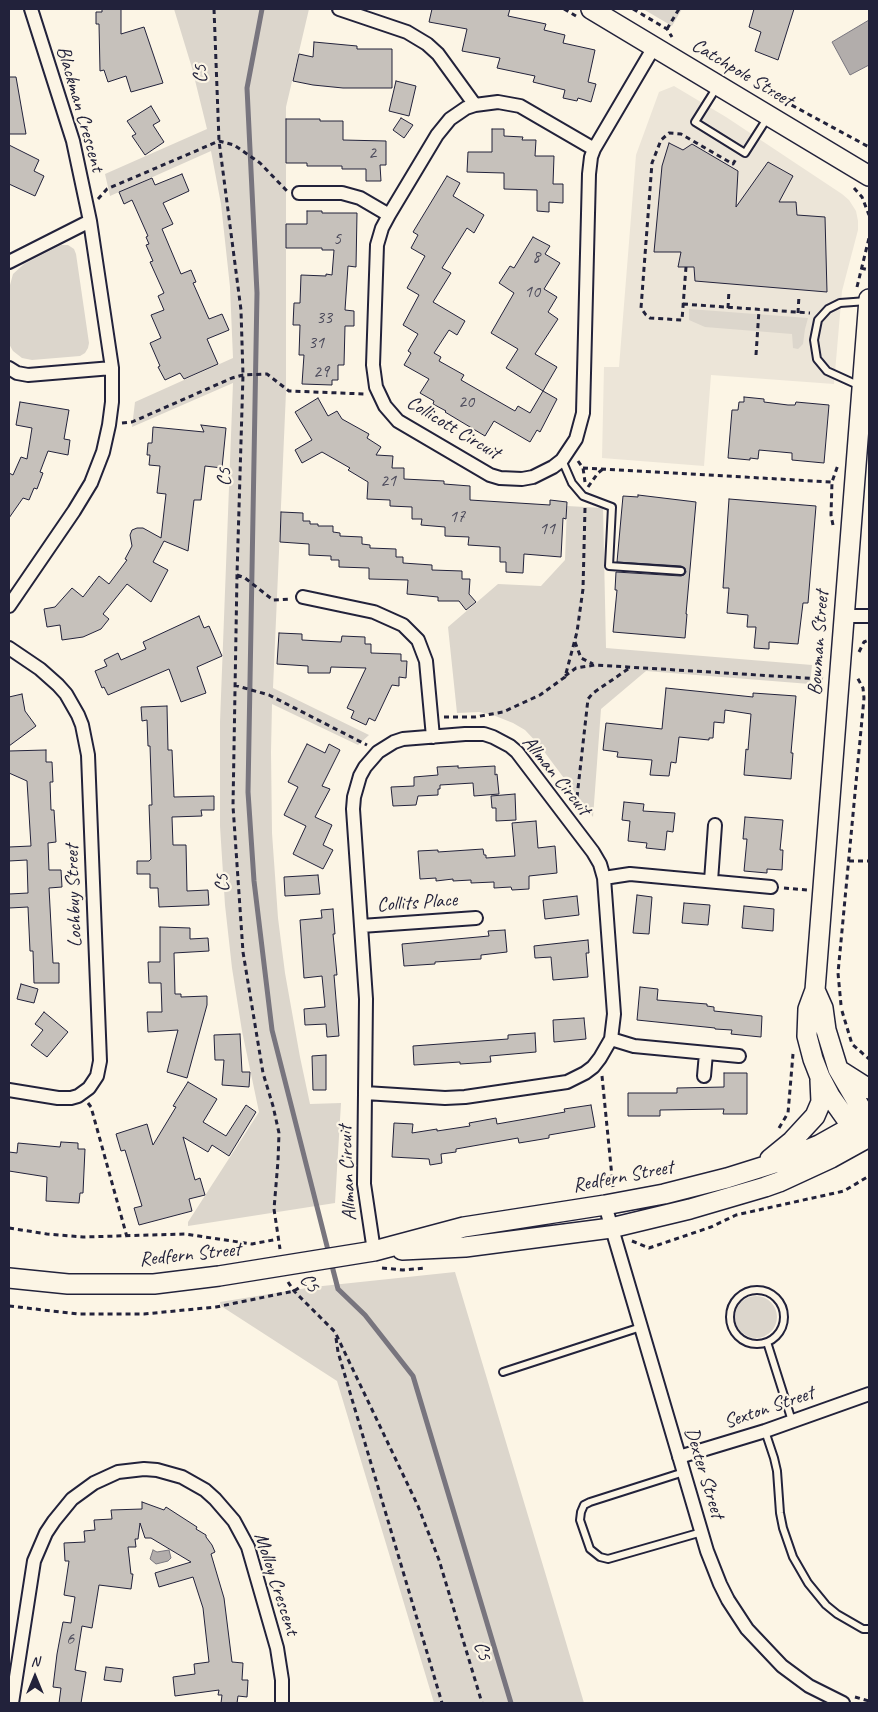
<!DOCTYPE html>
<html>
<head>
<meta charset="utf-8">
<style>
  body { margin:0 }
  #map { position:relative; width:878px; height:1712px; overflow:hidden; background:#fcf5e5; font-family:Caveat,sans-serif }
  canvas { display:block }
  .frame { position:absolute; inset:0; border:10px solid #22223b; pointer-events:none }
  .north { position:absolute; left:10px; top:1652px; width:50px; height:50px; -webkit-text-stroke:4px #fcf5e5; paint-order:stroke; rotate:0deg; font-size:14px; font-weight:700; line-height:20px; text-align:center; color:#22223b }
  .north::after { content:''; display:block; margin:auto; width:18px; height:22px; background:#22223b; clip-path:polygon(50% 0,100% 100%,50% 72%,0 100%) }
</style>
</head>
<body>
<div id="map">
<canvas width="878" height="1712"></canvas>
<div class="frame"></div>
<div class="north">N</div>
</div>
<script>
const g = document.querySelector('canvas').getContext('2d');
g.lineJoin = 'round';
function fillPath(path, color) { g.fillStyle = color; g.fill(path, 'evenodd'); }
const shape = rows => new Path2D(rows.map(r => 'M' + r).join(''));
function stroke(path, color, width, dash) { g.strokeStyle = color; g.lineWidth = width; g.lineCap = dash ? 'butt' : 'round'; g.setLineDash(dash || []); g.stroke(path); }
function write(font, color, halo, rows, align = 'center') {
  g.font = font + ' Caveat,sans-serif'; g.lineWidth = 4.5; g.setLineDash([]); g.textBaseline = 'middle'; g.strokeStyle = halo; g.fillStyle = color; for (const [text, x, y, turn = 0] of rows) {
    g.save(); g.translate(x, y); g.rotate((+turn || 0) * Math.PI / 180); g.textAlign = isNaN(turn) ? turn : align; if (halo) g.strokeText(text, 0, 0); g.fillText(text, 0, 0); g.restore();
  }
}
fillPath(shape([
  [674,86,726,117,842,194,849,200,856,211,858,221,858,230,842,291,834,384,711,375,704,466,602,458,604,367,619,367,636,155,659,92]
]), '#ece5d8');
fillPath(shape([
  [174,9,309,9,286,107,286,392,273,688,369,735,358,745,272,704,271,752,272,833,278,918,285,973,300,1057,310,1104,341,1103,335,1203,188,1226,188,1222,259,1112,242,1031,232,968,225,905,220,826,220,722,233,383,132,427,135,402,233,358,230,287,221,204,211,151,110,196,105,174,207,129,192,68],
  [643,9,682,9,672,26],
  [61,245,68,245,74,249,76,254,89,343,88,348,85,353,80,356,32,360,22,358,13,351,9,344,10,285,13,274,24,264],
  [689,309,808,318,805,329,803,344,798,349,793,348,792,334,705,327,689,320],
  [567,506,603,508,606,648,812,665,810,684,646,671,601,709,593,817,540,746,525,730,513,723,493,715,479,712,457,713,448,627,498,584,541,586,565,560],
  [455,1272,562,1629,584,1703,434,1703,337,1381,221,1306,220,1302,313,1287],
  '735 1317a21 21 0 1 1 42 0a21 21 0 1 1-42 0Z'
]), '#dcd6cc');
const water = shape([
  [869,20,869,65,850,75,832,42,869,20],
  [153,1550,157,1552,169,1550,171,1558,168,1561,156,1564,150,1559,153,1550]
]);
fillPath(water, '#b2adab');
stroke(water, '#78757e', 1);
stroke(shape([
  [262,9,247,88,257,293,248,792,254,881,272,1030,329,1254],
  [331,1262,338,1289,365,1315,413,1376,511,1703]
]), '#78757e', 5);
const building = shape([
  [102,9,121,9,121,34,144,27,163,83,131,92,126,76,108,82,104,70,100,71,99,24,96,24,96,12,102,12,102,9],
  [432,9,510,9,508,16,546,24,544,30,565,35,563,43,595,50,588,82,596,84,591,102,578,98,577,101,563,98,565,90,533,82,535,76,497,68,500,58,462,51,467,29,429,22,432,9],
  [754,9,794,9,778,60,755,51,761,32,749,27,754,9],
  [314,42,357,46,357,49,392,49,392,88,343,88,313,85,293,81,299,54,313,57,314,42],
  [9,77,16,77,26,134,9,134,9,77],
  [396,81,416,86,409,116,389,111,396,81],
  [151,106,160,121,153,125,164,142,145,155,132,136,136,134,127,121,151,106],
  [401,118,413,125,404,138,393,130,401,118],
  [286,119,320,119,320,121,343,121,343,140,386,141,386,165,380,165,381,181,366,181,366,169,342,169,342,166,307,166,307,163,286,163,286,119],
  [492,129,504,129,504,136,523,137,522,140,536,140,535,156,554,156,553,184,563,184,563,203,549,202,549,212,537,211,537,190,504,189,504,173,467,172,468,152,492,152,492,129],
  [669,143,683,150,692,144,738,171,736,207,768,162,793,176,779,202,796,202,797,215,825,217,827,292,695,281,694,267,678,267,681,252,654,252,662,166,669,143],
  [9,145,39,160,34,171,44,176,35,196,9,184,9,145],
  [182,174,189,191,163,203,173,224,162,229,181,274,191,270,196,282,193,283,209,319,222,314,229,330,207,339,218,364,184,379,180,373,165,380,158,367,160,366,150,343,161,338,151,315,164,310,158,296,164,293,150,262,153,261,146,245,149,244,146,237,148,236,132,200,124,204,119,192,152,178,155,185,182,174],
  [447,176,460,183,453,196,484,215,474,233,467,228,442,268,451,273,433,302,465,321,457,335,449,330,434,353,441,357,439,361,464,375,461,380,515,411,518,406,530,413,543,391,557,399,540,432,537,430,530,442,494,421,485,436,445,412,446,411,433,404,434,401,420,393,429,379,404,365,411,353,408,351,418,334,403,325,419,295,407,288,425,256,411,248,418,235,413,232,447,176],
  [307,211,322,211,322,213,357,213,356,267,348,266,345,310,354,311,354,326,345,326,344,365,338,365,338,380,332,380,332,385,302,384,304,355,299,355,300,325,293,325,294,303,300,303,301,275,326,276,326,274,332,275,334,250,322,250,322,248,286,248,286,224,307,224,307,211],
  [533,237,550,246,545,254,560,263,544,289,557,297,548,312,558,319,535,354,557,367,543,391,506,368,518,349,491,333,514,293,499,283,510,266,514,268,533,237],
  [744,397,764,399,764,402,788,405,795,405,796,402,829,405,824,463,792,460,792,453,759,450,758,459,750,458,750,460,728,458,732,410,738,410,739,402,744,402,744,397],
  [318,398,328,416,337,411,342,419,369,434,367,438,381,447,376,455,393,456,392,468,404,468,404,479,444,481,444,484,470,486,470,500,550,505,550,500,567,502,566,519,563,518,561,557,524,554,523,573,506,572,506,562,500,562,500,547,468,545,469,537,445,536,445,527,421,525,422,519,412,519,412,507,390,506,390,500,367,499,368,482,348,470,350,468,322,452,302,463,295,450,312,440,295,412,318,398],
  [20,402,69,410,64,439,70,440,68,455,48,451,40,472,43,473,37,489,34,488,29,500,23,498,9,518,9,473,13,475,21,457,27,459,32,428,16,425,20,402],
  [201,425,226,428,222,468,205,466,201,500,194,500,188,551,164,541,153,562,168,570,151,602,127,584,103,614,109,619,101,629,83,637,62,640,60,625,47,627,44,609,55,607,72,588,83,597,99,576,109,584,127,560,125,559,132,546,130,535,132,530,137,528,143,528,161,538,166,494,157,493,160,466,149,465,150,455,147,455,148,443,152,443,153,427,204,432,201,425],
  [638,495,696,502,686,614,687,614,685,638,613,632,617,590,615,590,616,572,681,576,684,575,686,572,685,568,681,566,617,562,623,496,638,497,638,495],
  [729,499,816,506,808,603,803,603,798,644,769,642,769,649,754,648,756,627,747,627,748,615,727,613,729,588,723,588,729,499],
  [281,512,303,513,303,521,310,521,310,524,318,524,318,526,333,526,333,532,340,533,340,536,362,537,362,544,370,545,370,548,396,549,396,557,403,557,403,563,432,565,432,570,462,571,462,579,470,579,469,594,476,602,466,610,459,601,438,601,438,597,407,594,408,580,369,579,369,568,339,567,339,560,331,560,331,556,309,555,309,544,280,542,281,512],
  [199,616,204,628,209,626,222,656,197,667,206,693,181,702,169,669,108,695,104,687,102,688,95,671,107,666,104,660,118,653,121,660,146,649,143,642,199,616],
  [279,633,302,634,302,640,320,641,341,642,342,636,365,637,365,644,371,644,371,653,401,654,401,661,407,661,406,678,399,677,399,686,392,685,375,721,369,718,366,725,351,718,354,711,347,708,366,668,331,667,330,673,308,673,308,666,277,664,279,633],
  [666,688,753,697,753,693,796,696,791,753,793,753,791,779,744,775,746,749,748,750,751,714,725,710,724,723,714,722,713,738,709,738,709,740,679,737,676,763,671,762,669,776,650,775,652,760,617,757,618,752,603,750,606,723,662,729,666,688],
  [22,694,25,711,36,726,9,746,9,697,22,694],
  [167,706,168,750,172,750,174,797,214,796,214,810,201,810,202,816,172,817,173,845,186,845,187,891,208,890,209,905,159,907,158,888,150,888,150,874,137,874,137,861,149,861,151,859,149,805,152,805,150,746,148,746,147,720,142,721,141,707,167,706],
  [307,744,325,753,329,744,340,750,322,786,330,789,315,817,332,825,323,845,333,850,323,869,293,854,306,826,284,815,298,787,288,782,307,744],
  [46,750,46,762,52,762,53,782,50,782,51,810,54,810,56,842,48,843,49,870,61,870,62,887,49,888,53,963,59,963,59,983,34,983,33,951,30,951,28,907,9,908,9,894,28,893,27,860,9,861,9,847,31,846,27,781,9,773,9,751,46,750],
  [458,766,458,768,495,766,495,775,497,774,499,794,474,796,473,783,440,785,440,789,438,789,438,795,418,796,416,805,393,806,391,787,414,786,414,777,438,775,437,767,458,766],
  [515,794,516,820,496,821,496,808,492,808,491,796,515,794],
  [624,802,644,804,643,811,675,813,673,832,667,831,665,850,646,848,647,843,628,841,630,821,622,820,624,802],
  [745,817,783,820,780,850,783,850,782,870,767,869,767,873,744,871,747,839,743,839,745,817],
  [536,821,538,848,555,846,557,873,529,876,529,889,512,890,511,887,494,888,494,882,471,883,471,880,453,881,453,879,436,881,436,878,420,879,418,851,438,850,438,852,483,849,484,855,486,855,486,858,515,856,512,823,536,821],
  [318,875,320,894,285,896,284,877,318,875],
  [637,895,652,897,649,934,633,933,637,895],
  [577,896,579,915,545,919,543,900,577,896],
  [684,903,710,905,708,925,682,923,684,903],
  [744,906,774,909,773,931,742,928,744,906],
  [333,909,335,934,333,934,337,975,334,975,339,1036,327,1037,326,1024,305,1025,304,1009,325,1007,322,976,304,978,300,920,322,918,321,910,333,909],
  [160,927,190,928,190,939,208,938,209,951,174,953,175,994,181,994,181,997,207,996,207,1005,187,1078,167,1072,178,1030,148,1032,147,1012,162,1012,161,983,149,983,148,962,160,962,160,927],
  [505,930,507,952,481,955,481,959,435,962,435,964,404,966,402,944,489,936,488,931,505,930],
  [588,940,589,953,586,953,588,977,553,980,551,957,535,958,534,946,588,940],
  [21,984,38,989,34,1003,17,999,21,984],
  [640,987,658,989,657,1000,707,1004,707,1006,714,1007,714,1011,762,1016,761,1037,731,1034,732,1030,715,1029,715,1028,637,1020,640,987],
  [44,1012,68,1032,47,1057,31,1045,43,1030,35,1024,44,1012],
  [584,1018,586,1039,554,1042,553,1020,584,1018],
  [535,1033,536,1052,490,1056,491,1062,460,1064,460,1062,414,1065,413,1046,508,1039,508,1035,535,1033],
  [240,1034,242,1072,250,1072,249,1087,222,1085,224,1060,215,1060,214,1035,240,1034],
  [326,1055,326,1090,313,1090,312,1056,326,1055],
  [724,1073,747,1073,747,1114,723,1114,724,1109,660,1110,660,1116,628,1116,628,1093,677,1093,677,1088,724,1087,724,1073],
  [188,1082,217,1099,203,1122,226,1136,246,1105,256,1112,229,1156,212,1145,208,1152,183,1137,195,1180,200,1178,205,1195,189,1199,192,1211,139,1225,134,1208,142,1206,125,1150,121,1151,116,1134,147,1124,153,1145,176,1107,173,1106,188,1082],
  [591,1105,595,1127,549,1135,549,1138,519,1143,518,1138,456,1149,456,1152,441,1154,442,1163,430,1165,429,1159,392,1157,394,1123,413,1124,412,1133,437,1129,437,1131,470,1126,469,1123,496,1118,497,1124,565,1112,564,1109,591,1105],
  [61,1142,78,1143,78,1149,85,1149,83,1193,80,1193,79,1203,46,1201,47,1177,9,1171,9,1152,17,1153,18,1143,60,1147,61,1142],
  [142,1502,164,1510,166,1507,197,1527,196,1529,206,1535,206,1537,212,1545,215,1552,211,1554,224,1598,232,1662,243,1663,242,1680,248,1680,247,1697,238,1696,237,1703,221,1703,222,1695,218,1695,219,1690,175,1696,173,1677,195,1674,194,1664,209,1662,203,1608,193,1577,159,1587,155,1573,191,1562,151,1538,145,1538,140,1523,138,1539,135,1539,136,1547,128,1547,131,1574,133,1574,131,1589,99,1585,92,1628,82,1626,75,1670,86,1672,81,1703,59,1703,61,1688,53,1687,57,1654,63,1622,71,1623,75,1597,64,1595,69,1561,65,1561,64,1543,85,1542,84,1531,95,1530,94,1520,112,1519,111,1510,142,1509,142,1502],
  [106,1667,123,1669,121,1682,104,1680,106,1667]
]);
fillPath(building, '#c6c1bb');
stroke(building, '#22223b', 1);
const lane = shape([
  [717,87,695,122,745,153,768,117],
  [860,386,827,371,817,359,814,340,818,320,828,309,840,303,867,301],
  [562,460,572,483,583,496,612,507,609,566,681,571],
  '730 1317a27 27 0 1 1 54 0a27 27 0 1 1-54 0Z',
  [767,1342,792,1421],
  [503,1372,641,1327],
  [765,1431,774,1458,777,1471,780,1513,783,1528,793,1557,808,1583,826,1605,837,1614,863,1629,869,1629],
  [684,1472,590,1502,584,1505,581,1512,580,1520,590,1549,600,1557,608,1559,702,1532]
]);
const street = shape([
  [339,9,407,32,427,44,438,54,475,105],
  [594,149,520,106,498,102,475,105,466,108,450,119,437,135,389,215,382,228,377,245,373,365,376,387,385,406,398,421,490,475,500,478,522,479,533,477,553,467,562,460,576,439,583,413,589,174,591,157,594,149,654,47],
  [299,193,342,193,360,198,389,215],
  [9,262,90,221],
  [9,368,17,373,28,375,112,368],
  [303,597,374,612,403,625,418,640,426,661,433,737],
  [9,606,74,511,91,483,103,452,109,425,112,402,112,368,90,221,73,141,31,9],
  [844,616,869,616],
  [9,648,40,669,58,685,66,694,78,715,82,725,88,755,100,1061,97,1076,89,1088,78,1096,71,1098,58,1098,9,1090],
  [604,878,630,874,771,887],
  [711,881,715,825],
  [361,926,476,918],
  [611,1039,634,1046,739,1056],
  [704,1076,706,1053],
  [365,1093,445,1098,465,1097,567,1082,585,1073,593,1067,600,1058,611,1039,614,1014,604,878,600,864,593,852,517,752,510,746,493,737,484,734,465,734,403,739,394,742,378,752,365,767,360,776,354,797,353,809,366,999,365,1093,364,1184,374,1251],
  [605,1205,707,1551,720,1584,728,1600,747,1629,782,1666,809,1686,843,1703],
  [679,1457,765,1431,869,1394],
  [12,1703,34,1561,46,1533,54,1521,72,1499,94,1483,118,1472,144,1469,157,1470,182,1477,205,1490,215,1499,234,1521,248,1547,277,1648,282,1680,282,1703]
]);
const secondary = shape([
  [591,9,869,176],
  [869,299,815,990,808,1009,807,1036,813,1059,820,1077,830,1096,852,1127,869,1135],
  [815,990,823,1008,826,1030,838,1069,866,1117,869,1127],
  [839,1070,869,1089],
  [770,1159,792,1141,815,1116,821,1102,820,1080],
  [402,1250,465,1247,611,1228,690,1209,765,1187,779,1182,831,1158,869,1137],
  [9,1278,68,1284,154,1284,219,1276,374,1251,464,1227,605,1205,664,1194,727,1178,778,1162,819,1145,860,1122,869,1115]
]);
stroke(lane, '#22223b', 10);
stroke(street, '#22223b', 16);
stroke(secondary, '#22223b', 22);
stroke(shape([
  [214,9,219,141,241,310,243,375,237,575,233,806,243,952,263,1073,273,1106,279,1133,278,1161,274,1209,280,1249],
  [564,9,576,16],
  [633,9,667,29,672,37],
  [667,29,679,9],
  [760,88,869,147],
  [854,188,862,197,869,215],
  [98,199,107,189,219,141,234,145,260,163,287,191],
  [686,267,682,320,650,318,646,315,641,308,652,163,661,140,669,133,681,134,733,164,736,159],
  [861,268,869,270],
  [857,287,869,238],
  [683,304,810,313],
  [728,308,729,290],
  [798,313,799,295],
  [756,355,759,310],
  [122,423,132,422,232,378,243,375,267,374,289,391,365,394],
  [578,461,583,468,585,482],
  [583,468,832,482],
  [588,487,598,473,603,469],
  [833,525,831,515,832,482,838,465],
  [237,575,245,578,273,600,290,599],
  [575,642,581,658,593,664],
  [859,652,864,642,869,640],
  [565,676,576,668,595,665,823,679],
  [234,685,269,695,367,745],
  [444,717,475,717,503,712,540,695,565,677,577,632,583,589,585,508],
  [576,806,588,699,593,693,631,667],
  [849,861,869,861],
  [784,888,807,890],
  [841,1005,838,973,864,698,863,688,857,677],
  [842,1011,852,1044,869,1059],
  [602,1076,613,1187],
  [88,1103,91,1107,127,1237],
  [779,1128,788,1113,793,1054],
  [9,1228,47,1234,83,1237,185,1234,252,1244,278,1239],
  [632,1241,649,1248,711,1227,736,1215,844,1191,869,1176],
  [382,1268,403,1270,425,1268],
  [288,1282,294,1291,335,1332,418,1506,439,1560,482,1703],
  [9,1306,78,1314,144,1314,216,1307,294,1291,312,1279],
  [336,1338,338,1352,442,1703],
  [855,1697,869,1701]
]), '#22223b', 3, [5, 4]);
stroke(lane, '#fcf5e5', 6);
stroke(street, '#fcf5e5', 12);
stroke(secondary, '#fcf5e5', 19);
write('18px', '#4b4a5b', null, [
  ["2",372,153],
  ["5",337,239],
  ["8",536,257],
  ["10",532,292],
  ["33",324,318],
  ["31",316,343],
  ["29",321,372],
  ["20",466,402],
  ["21",388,481],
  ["17",457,517],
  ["11",547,529],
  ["6",70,1639]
]);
write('20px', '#22223b', '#fcf5e5', [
  ["Catchpole Street",742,73,31],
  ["C5",201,74,-92],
  ["Blackman Crescent",80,109,74],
  ["Collicott Circuit",453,428,31],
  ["C5",225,477,-88],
  ["Bowman Street",819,643,-86],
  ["Allman Circuit",556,776,51],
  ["C5",223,883,-94],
  ["Lochbuy Street",74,896,-92],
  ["Collits Place",417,903,-4],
  ["Allman Circuit",348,1173,-93],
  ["Redfern Street",623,1177,-11],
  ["Redfern Street",190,1255,-6],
  ["C5",309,1283,51],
  ["Sexton Street",769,1408,-19],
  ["Dexter Street",704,1473,73],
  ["Molloy Crescent",276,1584,72],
  ["C5",482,1651,73]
]);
</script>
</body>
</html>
